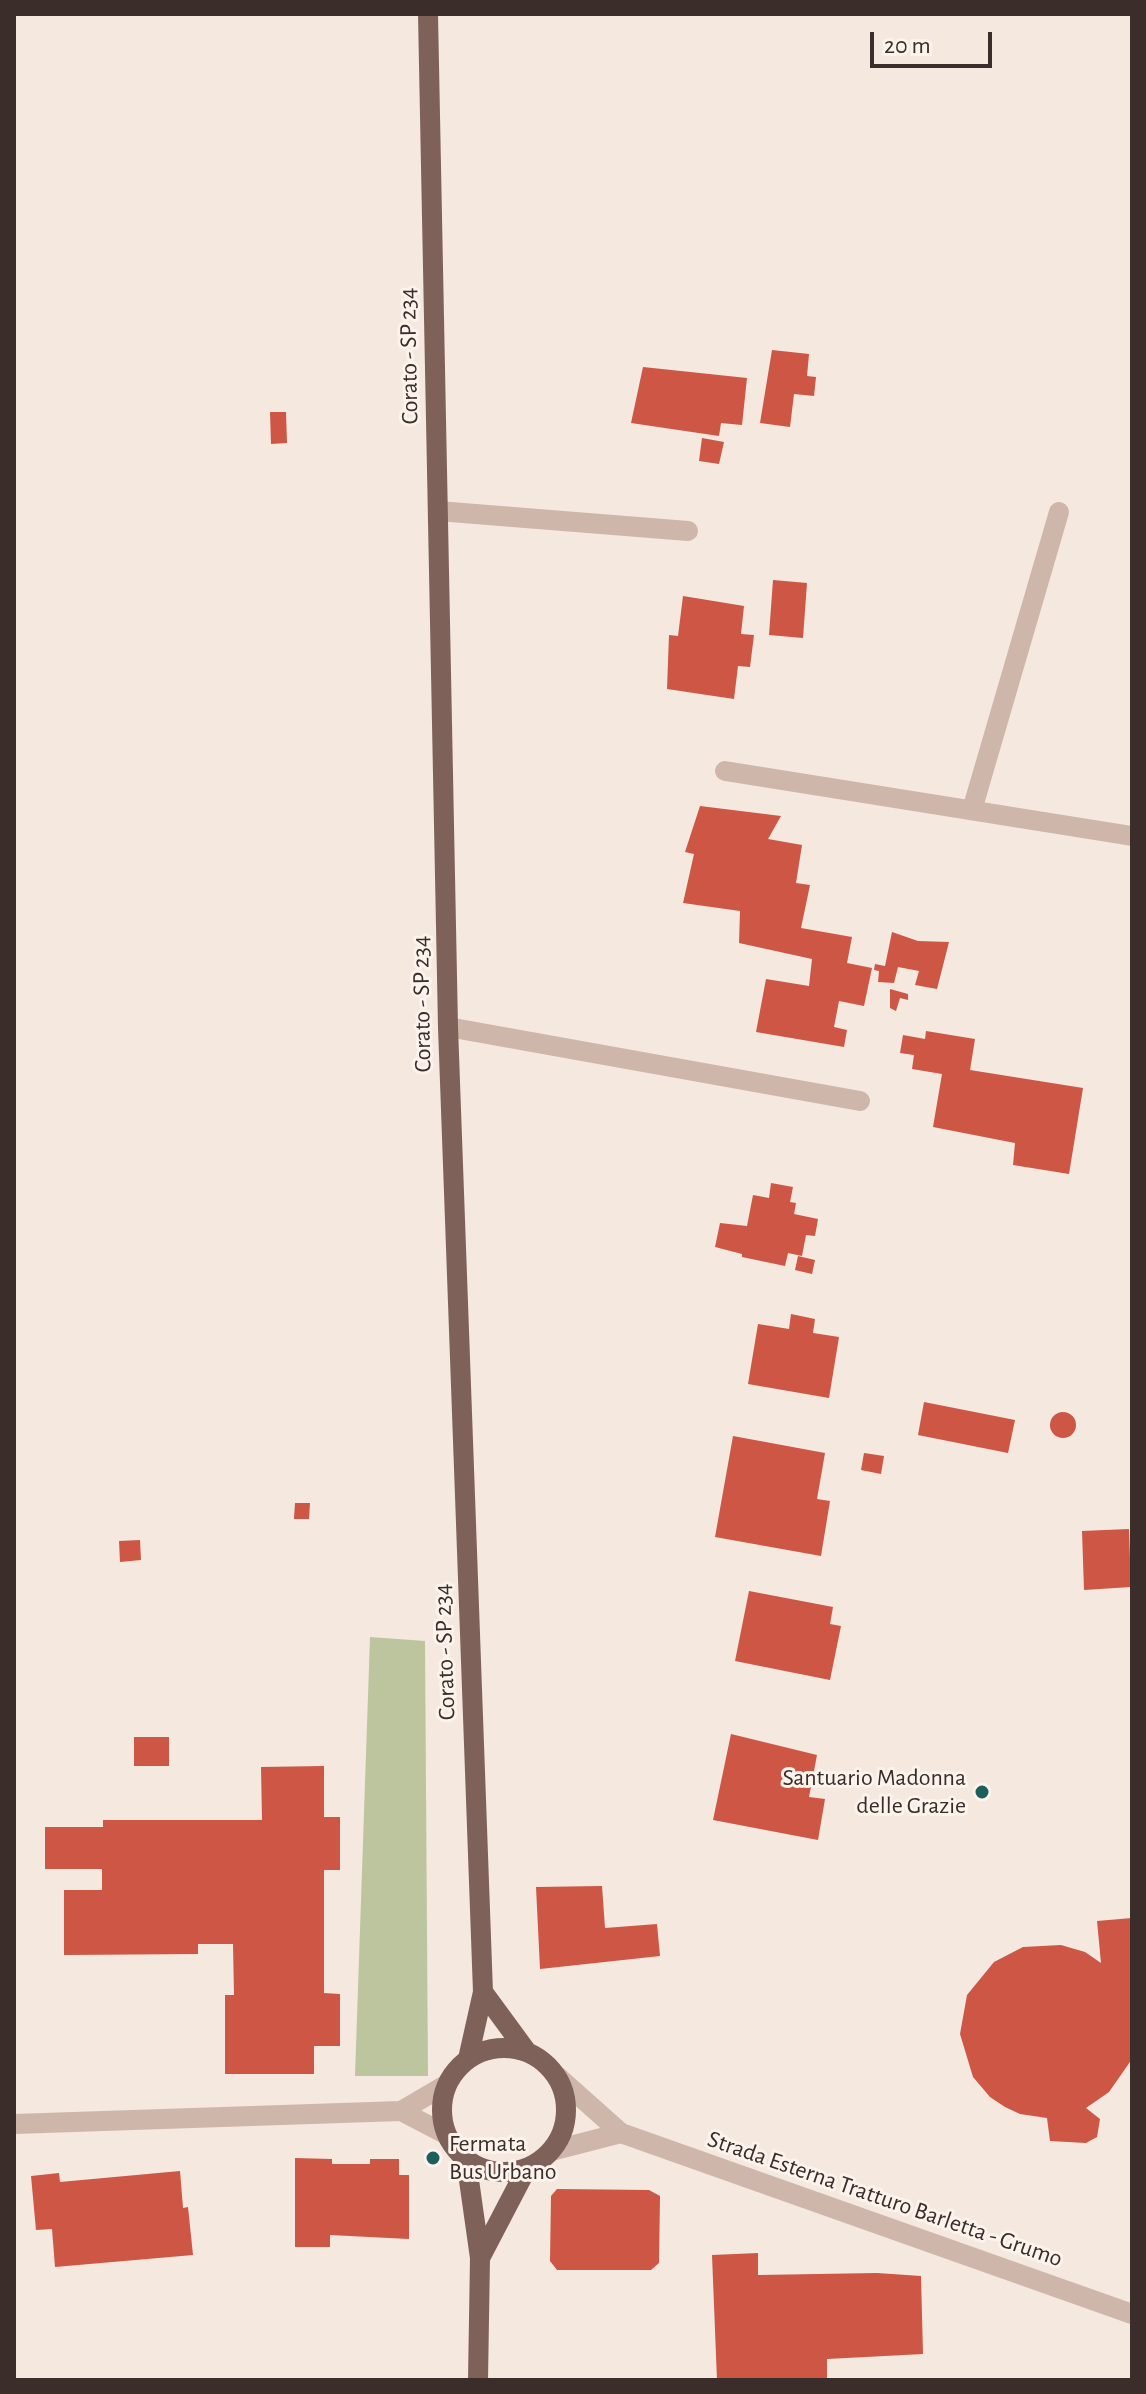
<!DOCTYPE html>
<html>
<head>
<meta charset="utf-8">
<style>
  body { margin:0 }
  #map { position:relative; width:1146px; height:2394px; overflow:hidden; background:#f4e8df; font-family:"Alegreya Sans",sans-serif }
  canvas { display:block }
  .frame { position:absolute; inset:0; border:16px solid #3b2d2a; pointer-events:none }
  .scale { position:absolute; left:870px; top:32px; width:122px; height:36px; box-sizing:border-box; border:4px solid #3b2d2a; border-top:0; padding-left:10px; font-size:24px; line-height:28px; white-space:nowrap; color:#3b2d2a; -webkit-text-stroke:6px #fbf3ec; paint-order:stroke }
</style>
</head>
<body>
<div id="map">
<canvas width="1146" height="2394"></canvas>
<div class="frame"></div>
<div class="scale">20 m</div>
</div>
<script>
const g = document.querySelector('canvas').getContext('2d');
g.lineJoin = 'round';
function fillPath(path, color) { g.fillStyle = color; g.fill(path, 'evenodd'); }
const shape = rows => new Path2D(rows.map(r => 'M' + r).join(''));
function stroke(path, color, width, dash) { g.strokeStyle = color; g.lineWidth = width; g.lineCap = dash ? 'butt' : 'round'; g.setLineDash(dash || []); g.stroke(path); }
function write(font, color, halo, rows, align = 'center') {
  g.font = font + ' "Alegreya Sans",sans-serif'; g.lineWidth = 6; g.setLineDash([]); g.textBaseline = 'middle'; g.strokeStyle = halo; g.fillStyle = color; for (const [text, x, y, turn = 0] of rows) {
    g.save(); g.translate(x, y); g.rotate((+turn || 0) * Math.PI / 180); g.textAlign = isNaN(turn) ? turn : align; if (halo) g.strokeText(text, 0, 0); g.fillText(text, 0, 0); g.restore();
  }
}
fillPath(shape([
  [370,1637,425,1641,428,2076,355,2076]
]), '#bdc59e');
fillPath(shape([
  [772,350,809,354,807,376,816,377,814,396,794,394,790,427,760,423],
  [643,367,747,378,742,425,721,423,719,436,631,423],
  [270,412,286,412,287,443,271,444],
  [702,438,724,442,719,464,699,461],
  [773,580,807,583,803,638,769,635],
  [683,596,744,606,741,634,754,635,750,667,738,666,734,699,667,689,669,635,678,636],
  [700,806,781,816,768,839,802,845,796,883,810,885,801,928,852,937,847,963,872,968,864,1006,839,1001,834,1027,847,1030,844,1047,756,1032,766,979,809,986,812,959,739,943,740,911,683,903,694,854,685,852],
  [892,932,918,941,949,942,937,989,915,985,919,971,898,967,894,983,878,982,879,971,874,970,875,964,885,966],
  [890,989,908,994,908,1000,900,998,896,1011,890,1008],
  [926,1031,975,1039,970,1070,1083,1088,1069,1174,1013,1165,1015,1143,933,1127,942,1074,912,1069,914,1055,900,1053,903,1035,925,1039],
  [771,1183,793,1187,790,1202,796,1203,794,1214,818,1219,815,1236,806,1235,802,1256,788,1253,785,1266,742,1257,742,1254,715,1247,720,1223,747,1226,753,1195,769,1198],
  [798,1256,815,1260,812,1274,795,1270],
  [791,1314,815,1319,813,1333,839,1337,829,1398,748,1384,758,1324,789,1329],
  [924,1402,1015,1420,1008,1453,918,1435],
  '1050 1425a13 13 0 1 1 26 0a13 13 0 1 1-26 0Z',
  [733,1436,825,1453,817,1499,830,1501,821,1556,715,1537],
  [864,1453,884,1456,881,1474,861,1470],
  [295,1503,310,1503,309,1519,294,1519],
  [1129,1529,1131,1587,1084,1590,1082,1531],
  [140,1540,141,1560,120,1562,119,1541],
  [749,1591,833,1607,830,1624,841,1626,830,1680,735,1661],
  [731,1734,817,1755,809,1797,825,1799,818,1840,713,1820],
  [134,1737,169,1737,169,1766,134,1766],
  [324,1766,324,1817,340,1817,340,1870,324,1870,324,1993,340,1994,340,2046,314,2046,314,2074,225,2074,225,1995,234,1995,233,1944,198,1944,198,1954,64,1955,64,1890,102,1890,102,1869,45,1869,45,1827,103,1827,103,1820,262,1820,261,1767],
  [602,1886,605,1928,657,1924,660,1956,540,1969,536,1887],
  [1132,1918,1132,2059,1109,2092,1086,2108,1100,2119,1097,2137,1086,2143,1050,2141,1047,2118,1020,2114,1005,2107,990,2097,973,2077,960,2034,967,1995,994,1962,1023,1947,1061,1945,1085,1952,1101,1963,1097,1921],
  [295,2158,332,2159,332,2164,370,2164,370,2159,399,2159,399,2175,409,2175,409,2239,330,2235,330,2247,295,2247],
  [180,2171,183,2208,188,2207,193,2255,55,2267,52,2229,36,2230,31,2176,59,2173,60,2182],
  [557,2189,649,2190,660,2196,659,2263,651,2270,557,2270,550,2261,551,2196],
  [758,2253,758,2275,877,2273,921,2276,923,2354,827,2359,827,2380,717,2380,712,2255]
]), '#cd5645');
stroke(shape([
  [438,511,688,531],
  [725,771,1132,836],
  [972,810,1059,512],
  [448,1027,860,1101],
  [557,2076,621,2133,1132,2314],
  [401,2111,447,2135],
  [14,2124,401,2111,447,2084],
  [551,2151,621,2133]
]), '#ceb6aa', 20);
stroke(shape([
  [428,14,448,1027,483,1992,468,2059],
  [483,1992,527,2052],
  '442 2110a62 62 0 1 1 124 0a62 62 0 1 1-124 0Z',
  [466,2159,480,2258,478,2380],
  [480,2258,527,2168]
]), '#7e625a', 20);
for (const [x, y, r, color] of [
  [982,1792,8,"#1c605c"],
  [433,2158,8,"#1c605c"]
]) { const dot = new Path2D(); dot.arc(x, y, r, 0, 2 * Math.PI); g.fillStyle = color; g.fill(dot); stroke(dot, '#fbf3ec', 3); }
write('24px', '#3b2d2a', '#fbf3ec', [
  ["Corato - SP 234",409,356,-91],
  ["Corato - SP 234",422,1004,-91],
  ["Corato - SP 234",445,1652,-92],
  ["Strada Esterna Tratturo Barletta - Grumo",885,2199,19]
]);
write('24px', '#3b2d2a', '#fbf3ec', [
  ["Santuario Madonna",966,1778],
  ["delle Grazie",966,1806],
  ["Fermata",449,2144,"left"],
  ["Bus Urbano",449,2172,"left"]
], 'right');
</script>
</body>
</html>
